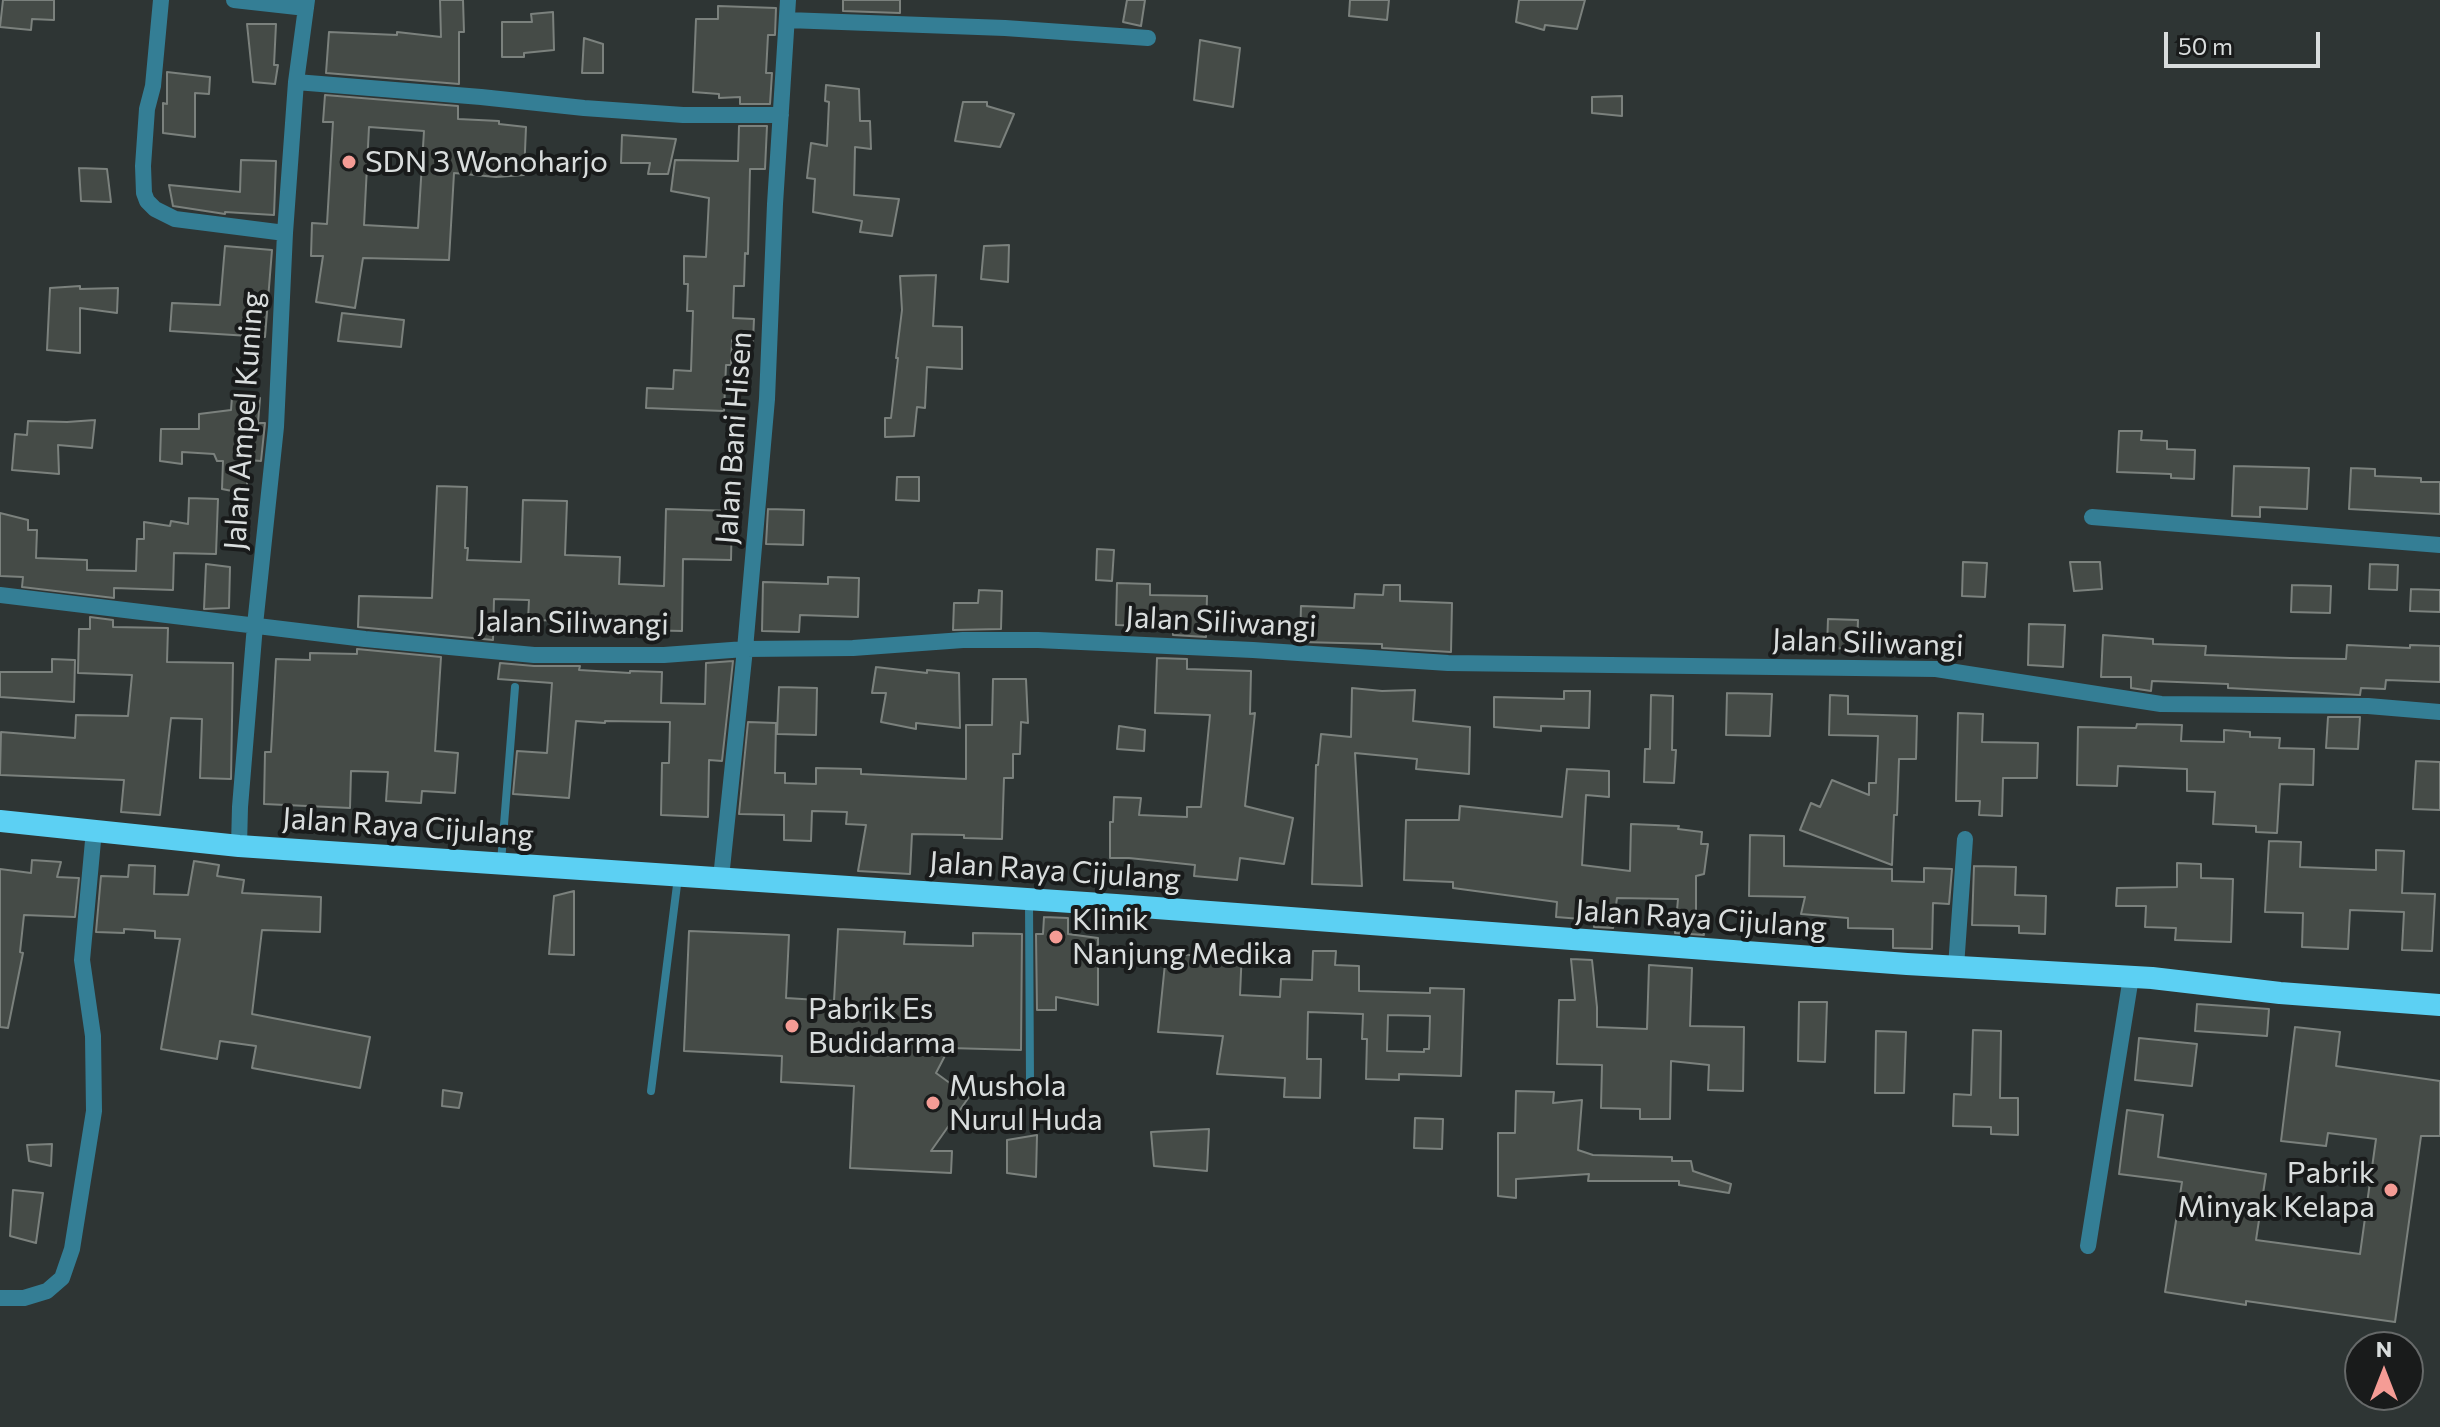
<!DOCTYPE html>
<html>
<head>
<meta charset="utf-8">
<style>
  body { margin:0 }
  #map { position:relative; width:2440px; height:1427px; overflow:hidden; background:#2e3534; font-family:Commissioner,sans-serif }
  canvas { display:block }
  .north { position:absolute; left:2344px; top:1331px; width:80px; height:80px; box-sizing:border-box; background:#191b1b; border:2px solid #666969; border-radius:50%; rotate:0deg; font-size:22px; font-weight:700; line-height:32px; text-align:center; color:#d9dddd }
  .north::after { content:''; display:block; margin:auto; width:28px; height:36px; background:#f59c95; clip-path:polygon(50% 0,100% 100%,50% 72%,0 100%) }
  .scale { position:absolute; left:2164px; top:32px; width:156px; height:36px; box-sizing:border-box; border:4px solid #d9dddd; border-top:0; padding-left:10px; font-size:24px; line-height:28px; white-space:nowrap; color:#d9dddd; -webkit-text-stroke:6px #191b1b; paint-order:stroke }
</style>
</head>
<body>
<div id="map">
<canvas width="2440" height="1427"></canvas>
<div class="north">N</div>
<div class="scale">50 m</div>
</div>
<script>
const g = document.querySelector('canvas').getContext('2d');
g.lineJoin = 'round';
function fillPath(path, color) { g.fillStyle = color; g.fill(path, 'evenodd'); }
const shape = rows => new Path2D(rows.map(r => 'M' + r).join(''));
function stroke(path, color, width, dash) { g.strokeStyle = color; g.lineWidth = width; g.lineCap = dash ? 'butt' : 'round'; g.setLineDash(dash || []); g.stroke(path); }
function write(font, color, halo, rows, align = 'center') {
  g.font = font + ' Commissioner,sans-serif'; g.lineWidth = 8; g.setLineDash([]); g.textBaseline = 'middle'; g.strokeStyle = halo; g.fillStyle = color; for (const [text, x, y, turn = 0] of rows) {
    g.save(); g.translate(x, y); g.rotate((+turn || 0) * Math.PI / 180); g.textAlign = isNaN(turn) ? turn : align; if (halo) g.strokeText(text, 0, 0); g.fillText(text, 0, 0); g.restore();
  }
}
const building = shape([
  [3,0,54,0,54,20,32,19,31,30,0,27,3,0],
  [440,0,463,0,464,32,459,32,459,84,326,73,329,32,397,35,397,32,441,37,440,0],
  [843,0,900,0,900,13,843,11,843,0],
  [1127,0,1145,0,1141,26,1123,22,1127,0],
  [1350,0,1389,0,1387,20,1349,16,1350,0],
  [1519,0,1585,0,1577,29,1545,25,1544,30,1516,22,1519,0],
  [718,6,776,8,775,35,768,35,766,73,772,73,770,104,740,104,740,97,719,98,719,94,693,92,696,19,718,19,718,6],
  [553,12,554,50,524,53,524,57,502,57,502,22,532,22,531,14,553,12],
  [247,24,276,24,274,65,278,65,275,84,253,82,247,24],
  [584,38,603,44,603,73,582,73,584,38],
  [1200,40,1240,48,1233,107,1194,100,1200,40],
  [167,72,210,77,209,94,195,93,195,137,163,133,163,103,167,104,167,72],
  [826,85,859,89,860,121,870,121,871,149,855,147,854,195,899,199,892,236,860,232,862,221,813,212,815,179,807,178,811,143,827,146,829,102,825,101,826,85],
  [325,95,458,106,458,119,499,121,499,124,526,127,524,175,496,177,454,173,449,260,363,258,355,308,316,302,323,256,311,256,312,223,327,224,333,122,323,122,325,95],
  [369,127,424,131,418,228,364,225,369,127],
  [1622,96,1622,116,1592,113,1592,97,1622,96],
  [963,102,987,102,987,106,1014,114,1000,147,955,141,963,102],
  [739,126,767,126,765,169,750,169,748,254,745,253,744,286,734,286,733,318,754,319,753,341,732,340,731,365,726,365,724,411,646,408,647,388,673,389,674,370,691,371,693,311,687,311,688,284,684,284,684,256,706,257,709,198,671,191,675,160,738,161,739,126],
  [622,135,676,139,668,174,648,174,650,163,621,163,622,135],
  [241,160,276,161,274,215,225,212,225,214,173,206,169,185,240,192,241,160],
  [79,168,107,169,111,202,81,201,79,168],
  [1009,245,1008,282,981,279,984,246,1009,245],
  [225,246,272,250,265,337,170,331,172,303,220,305,225,246],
  [936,275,933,326,962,327,962,369,927,367,925,408,917,407,914,436,885,437,885,418,891,418,898,358,896,358,902,310,900,276,936,275],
  [80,286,80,289,118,288,117,313,80,308,80,353,47,350,50,288,80,286],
  [342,313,404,320,401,347,338,341,342,313],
  [232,397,260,398,258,423,265,423,261,461,247,460,247,494,222,489,223,461,217,461,214,454,182,452,182,464,160,461,161,429,199,429,199,414,231,410,232,397],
  [95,420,92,448,58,445,59,474,12,470,15,434,27,435,28,421,67,422,95,420],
  [2119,431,2142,431,2141,440,2167,441,2167,449,2195,450,2194,479,2171,478,2171,474,2117,472,2119,431],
  [2234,466,2309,468,2307,509,2260,507,2260,517,2232,516,2234,466],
  [2351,468,2375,469,2375,476,2421,478,2421,482,2440,482,2440,514,2349,509,2351,468],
  [897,477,919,477,919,501,896,500,897,477],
  [437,486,467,487,465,548,468,548,467,560,521,562,523,500,567,501,565,555,620,557,619,584,664,586,666,509,732,511,731,560,683,559,682,631,640,630,641,618,577,616,577,621,528,620,529,600,494,599,493,640,358,627,359,596,432,598,437,486],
  [189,498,218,499,216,554,174,553,173,590,114,588,114,598,22,587,23,577,0,576,0,513,28,520,28,530,37,530,36,558,87,560,87,570,136,571,137,539,144,539,144,522,170,526,171,521,188,524,189,498],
  [768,509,804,510,803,545,766,544,768,509],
  [1097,549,1114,550,1112,581,1096,580,1097,549],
  [1963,562,1987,563,1985,597,1962,596,1963,562],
  [2070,562,2100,562,2102,589,2074,591,2070,562],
  [206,564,230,567,229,608,204,609,206,564],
  [2370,564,2398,565,2397,590,2369,589,2370,564],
  [828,577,859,578,858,617,800,615,799,632,762,631,763,582,828,584,828,577],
  [1117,583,1150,584,1150,595,1207,596,1206,637,1173,635,1173,627,1116,625,1117,583],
  [1384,585,1400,585,1400,601,1452,603,1451,652,1382,648,1382,644,1300,642,1301,606,1354,608,1355,594,1383,595,1384,585],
  [2292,585,2331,586,2330,613,2291,612,2292,585],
  [2411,589,2440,590,2440,612,2410,611,2411,589],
  [979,590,1002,591,1001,629,953,630,954,603,978,603,979,590],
  [90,617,113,620,113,627,168,628,167,662,233,663,231,779,200,778,202,719,171,718,160,815,121,812,124,780,0,775,1,732,75,738,76,715,128,716,132,675,78,673,79,629,90,629,90,617],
  [1828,619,1858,620,1857,649,1827,648,1828,619],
  [2029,624,2065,625,2063,667,2028,665,2029,624],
  [2103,635,2153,639,2153,644,2206,646,2205,655,2290,658,2346,659,2347,645,2410,648,2410,645,2440,646,2440,682,2386,680,2385,689,2361,688,2360,695,2228,688,2228,684,2152,681,2151,691,2131,688,2131,677,2101,677,2103,635],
  [357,649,441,657,435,751,458,753,455,793,422,791,421,803,386,801,388,772,351,771,350,808,264,804,265,752,271,752,276,659,310,660,310,653,357,654,357,649],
  [1157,658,1187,659,1187,669,1251,671,1250,714,1255,713,1245,806,1293,818,1284,864,1240,858,1237,880,1194,876,1195,865,1129,858,1110,858,1110,822,1113,822,1114,797,1141,798,1139,815,1187,817,1187,807,1201,807,1210,715,1155,713,1157,658],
  [52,659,75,660,74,702,0,697,0,672,52,672,52,659],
  [733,661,722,761,709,760,708,817,661,815,662,763,669,763,670,722,605,721,605,723,576,721,569,798,513,794,517,751,547,753,552,683,498,679,500,663,534,666,580,666,579,670,630,673,630,671,662,672,661,703,705,704,706,663,733,661],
  [876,667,927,673,927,670,959,673,960,728,916,723,916,729,881,722,886,693,872,693,876,667],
  [993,679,1026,679,1028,723,1021,722,1020,754,1013,754,1013,778,1004,778,1002,839,964,838,964,835,912,834,910,874,858,871,866,825,846,824,847,812,812,811,811,841,784,840,784,815,739,814,748,722,776,723,775,773,785,773,785,783,816,784,816,768,861,769,861,774,966,779,966,725,992,725,993,679],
  [779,687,817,688,816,735,777,734,779,687],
  [1352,688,1382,691,1415,690,1413,721,1470,727,1469,774,1416,769,1417,759,1355,753,1362,886,1312,884,1316,765,1318,765,1321,734,1351,737,1352,688],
  [1564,691,1590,691,1589,728,1541,726,1541,731,1494,727,1494,697,1564,699,1564,691],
  [1727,693,1772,694,1770,736,1726,735,1727,693],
  [1651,695,1673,696,1672,750,1676,750,1674,783,1644,782,1645,749,1650,749,1651,695],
  [1830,695,1848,696,1848,714,1917,716,1916,759,1899,759,1897,815,1894,815,1892,865,1800,830,1811,803,1820,807,1832,780,1869,795,1869,783,1876,783,1878,736,1829,735,1830,695],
  [1958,713,1983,714,1982,742,2038,743,2037,778,2003,778,2002,816,1979,815,1980,801,1956,801,1958,713],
  [2328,717,2360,717,2358,749,2326,748,2328,717],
  [2137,724,2182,725,2181,741,2224,742,2224,730,2250,732,2250,737,2280,738,2279,748,2314,749,2313,785,2280,784,2277,833,2256,832,2256,826,2213,824,2215,792,2187,791,2187,769,2118,766,2117,786,2077,785,2078,727,2136,728,2137,724],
  [1119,726,1145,730,1144,751,1117,749,1119,726],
  [2416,761,2440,762,2440,810,2413,809,2416,761],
  [1567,769,1609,771,1609,797,1586,795,1582,865,1630,871,1631,824,1679,826,1678,829,1702,832,1701,844,1708,844,1704,874,1696,876,1696,917,1701,917,1704,935,1675,933,1678,899,1617,898,1613,928,1594,927,1594,920,1556,917,1557,902,1453,888,1453,882,1404,880,1406,820,1459,820,1460,806,1562,817,1567,769],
  [1750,835,1784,836,1784,866,1892,869,1892,881,1924,882,1924,868,1952,869,1949,904,1933,903,1932,949,1893,948,1893,929,1848,928,1848,918,1801,914,1805,897,1749,896,1750,835],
  [2269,841,2301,842,2300,867,2376,870,2376,850,2404,851,2402,893,2435,894,2432,951,2402,950,2404,912,2350,910,2348,949,2302,947,2303,913,2265,912,2269,841],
  [32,860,61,862,57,877,79,878,75,917,24,915,20,952,23,953,8,1028,0,1027,0,869,31,873,32,860],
  [194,861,219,865,217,876,244,880,242,893,321,897,320,932,262,930,252,1014,370,1037,360,1088,252,1068,256,1046,220,1041,217,1059,161,1049,180,939,155,938,155,931,124,929,124,933,96,932,101,876,128,877,129,865,155,866,154,894,188,895,194,861],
  [2177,863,2201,864,2201,878,2233,879,2231,942,2175,940,2176,928,2145,927,2146,906,2116,906,2117,888,2177,887,2177,863],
  [1974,866,2016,867,2015,895,2046,896,2045,934,2019,933,2019,926,1972,925,1974,866],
  [574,891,574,955,549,954,554,896,574,891],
  [1044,917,1068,918,1068,934,1098,938,1098,1005,1056,997,1056,1010,1037,1010,1036,934,1043,934,1044,917],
  [838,929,905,932,904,944,973,946,973,933,1022,934,1021,1050,949,1048,936,1073,969,1097,931,1151,952,1151,951,1173,850,1168,854,1086,781,1082,782,1056,684,1051,689,931,789,935,786,998,834,1001,838,929],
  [1214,949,1242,949,1240,995,1280,997,1281,979,1312,980,1313,951,1336,951,1335,965,1359,966,1359,991,1430,993,1430,988,1464,989,1461,1076,1399,1074,1399,1080,1366,1079,1367,1039,1362,1039,1363,1014,1308,1012,1307,1059,1321,1059,1320,1098,1284,1097,1285,1078,1217,1074,1223,1036,1158,1032,1166,954,1214,956,1214,949],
  [1388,1015,1430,1016,1429,1049,1424,1049,1424,1052,1387,1051,1388,1015],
  [1571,959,1592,960,1597,1007,1597,1027,1647,1029,1649,965,1692,968,1690,1026,1744,1027,1743,1091,1708,1090,1709,1065,1671,1061,1670,1119,1640,1119,1640,1109,1601,1108,1602,1065,1557,1064,1559,1000,1575,1000,1571,959],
  [1799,1002,1827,1002,1825,1062,1798,1061,1799,1002],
  [2197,1004,2269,1009,2267,1036,2195,1031,2197,1004],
  [2295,1027,2340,1032,2336,1066,2440,1081,2440,1136,2421,1136,2395,1322,2246,1301,2246,1305,2165,1292,2182,1182,2119,1174,2127,1110,2163,1115,2158,1157,2266,1174,2256,1240,2360,1254,2376,1139,2328,1133,2326,1146,2281,1141,2295,1027],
  [1973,1030,2001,1031,2000,1098,2018,1098,2018,1135,1991,1134,1991,1127,1953,1126,1954,1094,1971,1095,1973,1030],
  [1876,1031,1906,1032,1904,1093,1875,1093,1876,1031],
  [2139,1038,2197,1044,2192,1086,2135,1080,2139,1038],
  [443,1090,462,1093,459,1108,442,1106,443,1090],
  [1516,1091,1554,1092,1553,1103,1582,1100,1578,1150,1593,1155,1672,1157,1672,1161,1691,1161,1693,1171,1731,1184,1729,1193,1679,1185,1679,1181,1588,1181,1589,1174,1516,1179,1516,1198,1498,1196,1498,1133,1515,1133,1516,1091],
  [1415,1118,1443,1119,1442,1149,1414,1148,1415,1118],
  [1209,1129,1207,1171,1154,1166,1151,1132,1209,1129],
  [1037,1135,1036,1177,1007,1173,1007,1140,1037,1135],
  [52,1144,51,1166,29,1161,27,1145,52,1144],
  [13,1190,43,1193,36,1243,10,1236,13,1190]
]);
fillPath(building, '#454b47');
stroke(building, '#7b817d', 2);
stroke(shape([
  [501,862,515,687],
  [1029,902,1030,1082],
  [651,1091,678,877]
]), '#347e95', 8);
stroke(shape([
  [161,0,153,86,147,109,143,166,144,193,147,201,155,209,175,219,285,233],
  [234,0,306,8],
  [787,20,1005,28,1148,38],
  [296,82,481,97,584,108,683,115,781,115],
  [2092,517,2440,545],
  [0,595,365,639,534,655,664,655,745,649,853,648,963,640,1038,640,1253,650,1448,663,1936,669,2161,704,2368,706,2440,712],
  [239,846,240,807,255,625,276,427,285,233,296,82,307,0],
  [721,878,745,649,767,399,775,204,788,0],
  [1956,967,1965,839],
  [2088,1246,2131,977],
  [0,1298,24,1298,47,1291,62,1278,72,1249,94,1111,93,1036,82,960,94,830]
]), '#347e95', 16);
stroke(shape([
  [0,821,239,846,1116,905,1907,964,2152,978,2280,993,2440,1005]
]), '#5cd0f3', 22);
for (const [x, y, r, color] of [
  [349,162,8,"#f59c95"],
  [1056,937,8,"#f59c95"],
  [792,1026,8,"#f59c95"],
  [933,1103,8,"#f59c95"],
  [2391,1190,8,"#f59c95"]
]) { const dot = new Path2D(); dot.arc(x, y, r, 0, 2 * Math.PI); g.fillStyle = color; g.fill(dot); stroke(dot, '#191b1b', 3); }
write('30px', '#d9dddd', '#191b1b', [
  ["SDN 3 Wonoharjo",365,162],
  ["Klinik",1072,920],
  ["Nanjung Medika",1072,954],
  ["Pabrik Es",808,1009],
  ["Budidarma",808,1043],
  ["Mushola",949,1086],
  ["Nurul Huda",949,1120],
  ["Pabrik",2375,1173,"right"],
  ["Minyak Kelapa",2375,1207,"right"]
], 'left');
write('30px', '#d9dddd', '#191b1b', [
  ["Jalan Ampel Kuning",244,421,-86],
  ["Jalan Bani Hisen",734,438,-86],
  ["Jalan Siliwangi",1221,622,3],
  ["Jalan Siliwangi",573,623,1],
  ["Jalan Siliwangi",1868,643,2],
  ["Jalan Raya Cijulang",408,827,4],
  ["Jalan Raya Cijulang",1055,871,4],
  ["Jalan Raya Cijulang",1701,919,4]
]);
</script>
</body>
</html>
